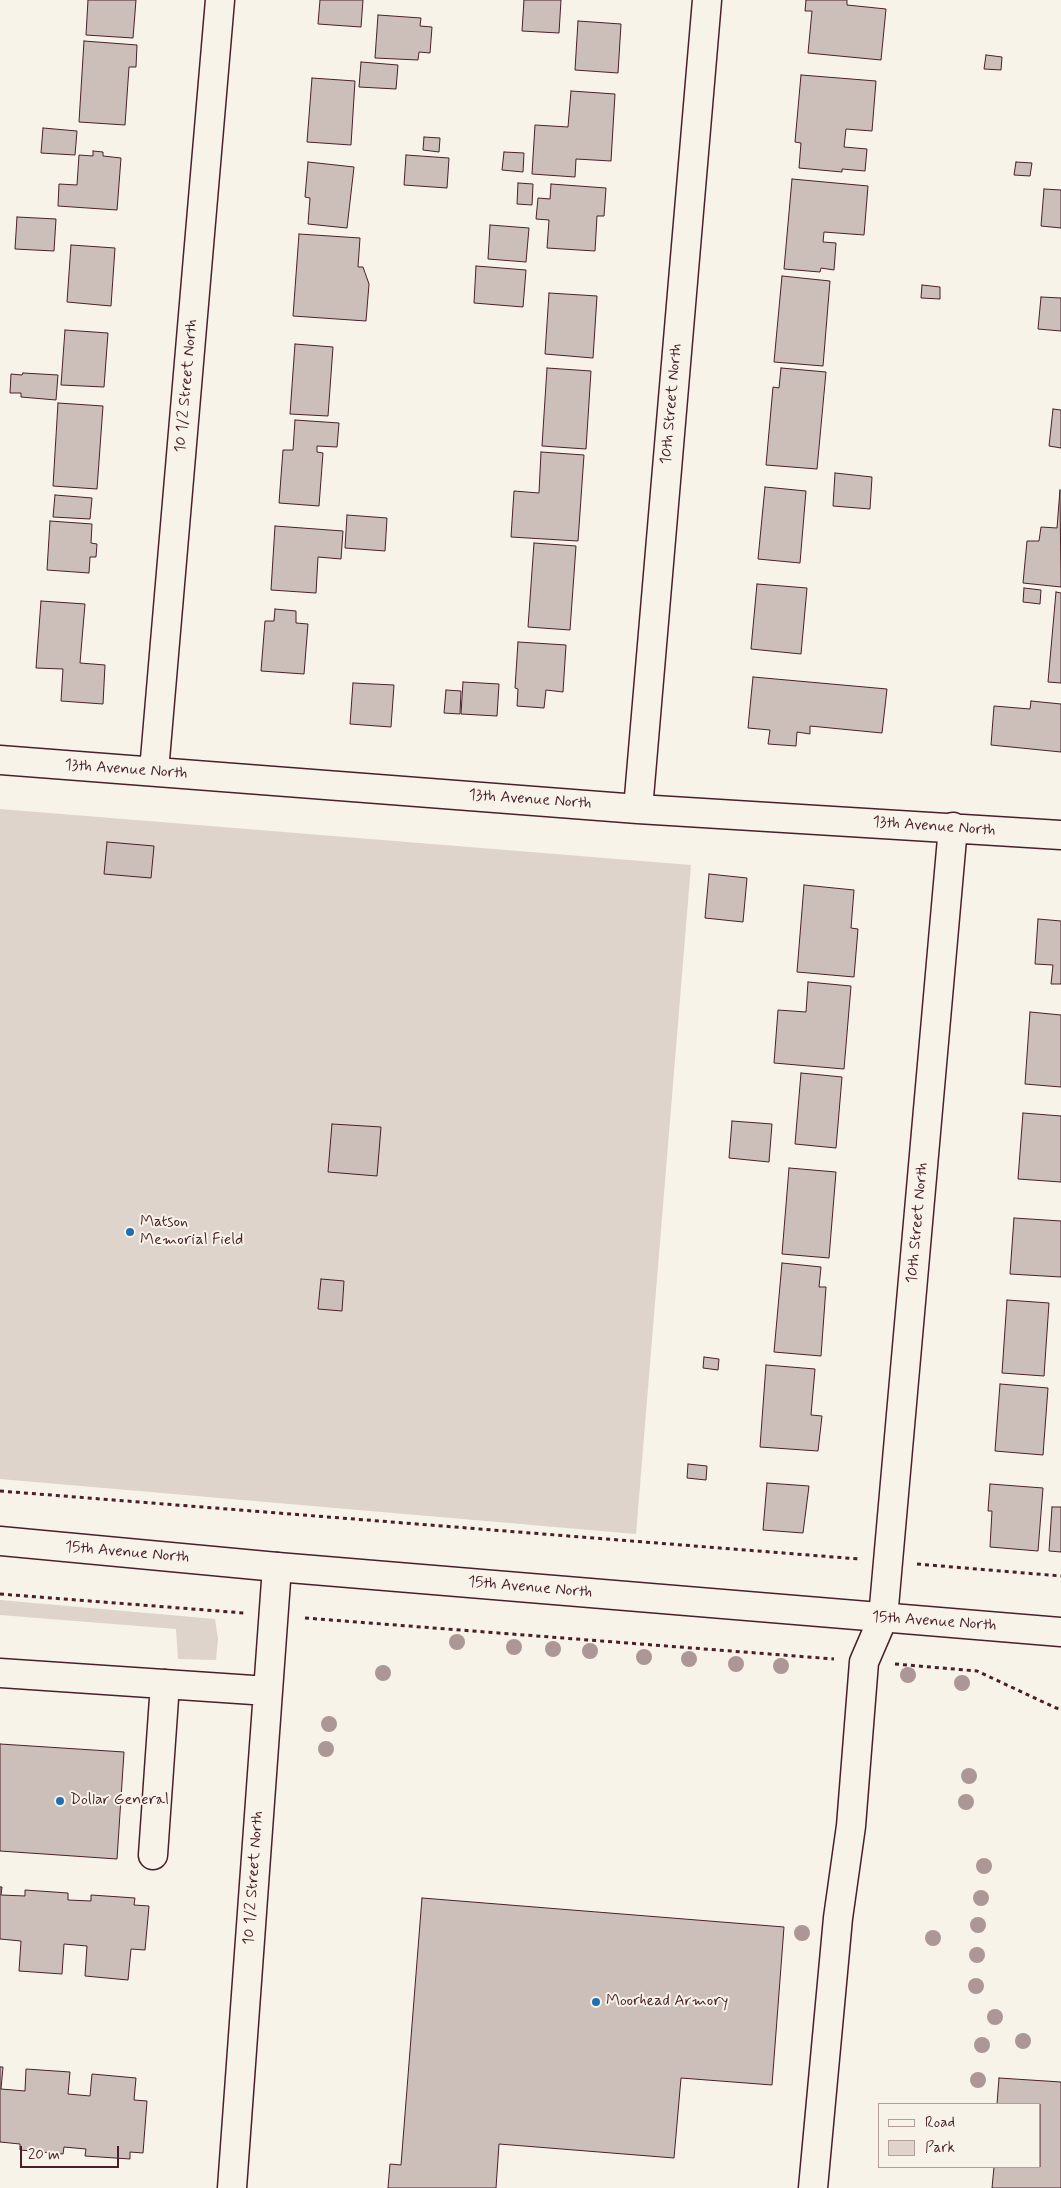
<!DOCTYPE html>
<html>
<head>
<meta charset="utf-8">
<style>
  body { margin:0 }
  #map { position:relative; width:1061px; height:2188px; overflow:hidden; background:#f7f3e8; font-family:Mynerve,sans-serif }
  canvas { display:block }
  .legend { position:absolute; left:878px; top:2103px; width:162px; height:65px; box-sizing:border-box; background:#f7f3e8; border:1px solid #b29e9c; margin:0; padding:6px 9px; list-style:none; font-size:15px; color:#4a1f2b }
  .legend li { display:flex; align-items:center; gap:10px; height:25px }
  .legend b { width:25px; border:1px solid #b29e9c }
  .scale { position:absolute; left:20px; top:2146px; width:99px; height:22px; box-sizing:border-box; border:2px solid #4a1f2b; border-top:0; padding-left:6px; font-size:15px; line-height:18px; white-space:nowrap; color:#4a1f2b; -webkit-text-stroke:4px #f7f3e8; paint-order:stroke }
</style>
</head>
<body>
<div id="map">
<canvas width="1061" height="2188"></canvas>
<ul class="legend">
<li><b style="height:6px;background:#f7f3e8"></b>Road</li>
<li><b style="height:14px;background:#ded4cc"></b>Park</li>
</ul>
<div class="scale">20 m</div>
</div>
<script>
const g = document.querySelector('canvas').getContext('2d');
g.lineJoin = 'round';
function fillPath(path, color) { g.fillStyle = color; g.fill(path, 'evenodd'); }
const shape = rows => new Path2D(rows.map(r => 'M' + r).join(''));
function stroke(path, color, width, dash) { g.strokeStyle = color; g.lineWidth = width; g.lineCap = dash ? 'butt' : 'round'; g.setLineDash(dash || []); g.stroke(path); }
function write(font, color, halo, rows, align = 'center') {
  g.font = font + ' Mynerve,sans-serif'; g.lineWidth = 4; g.setLineDash([]); g.textBaseline = 'middle'; g.strokeStyle = halo; g.fillStyle = color; for (const [text, x, y, turn = 0] of rows) {
    g.save(); g.translate(x, y); g.rotate((+turn || 0) * Math.PI / 180); g.textAlign = isNaN(turn) ? turn : align; if (halo) g.strokeText(text, 0, 0); g.fillText(text, 0, 0); g.restore();
  }
}
fillPath(shape([
  [0,809,691,865,636,1534,0,1479],
  [0,1600,215,1619,218,1639,216,1660,178,1659,176,1629,0,1615]
]), '#ded4cc');
const building = shape([
  [88,0,136,0,133,38,86,35,88,0],
  [320,0,363,0,361,27,318,24,320,0],
  [524,0,561,0,559,33,522,31,524,0],
  [806,0,847,0,847,5,886,9,881,60,808,53,812,11,805,11,806,0],
  [378,15,421,18,420,26,432,27,430,53,419,52,418,60,375,58,378,15],
  [578,21,621,24,618,73,575,70,578,21],
  [84,41,137,45,136,67,129,67,125,125,79,122,84,41],
  [986,55,1002,57,1001,70,984,69,986,55],
  [361,62,398,65,396,89,359,87,361,62],
  [801,75,876,81,872,131,846,129,844,147,867,149,865,171,842,169,842,172,799,168,801,143,795,142,801,75],
  [312,78,355,81,351,145,307,142,312,78],
  [571,91,615,94,611,161,576,159,575,177,532,174,535,125,568,127,571,91],
  [43,128,77,131,75,155,41,153,43,128],
  [424,137,440,138,439,152,423,150,424,137],
  [93,151,103,152,103,156,121,158,117,210,58,206,59,184,77,185,79,155,93,156,93,151],
  [504,152,524,153,523,172,502,170,504,152],
  [406,155,449,158,447,188,404,185,406,155],
  [308,162,354,167,347,228,308,224,310,198,305,197,308,162],
  [1016,162,1032,163,1030,176,1014,175,1016,162],
  [792,179,868,186,864,235,824,232,823,242,836,243,834,270,821,268,820,272,784,269,792,179],
  [518,183,533,184,532,205,517,204,518,183],
  [551,184,606,188,604,216,597,216,595,251,547,248,549,220,536,219,538,198,550,199,551,184],
  [1044,189,1061,190,1061,228,1041,226,1044,189],
  [17,217,56,219,54,251,15,249,17,217],
  [490,225,529,228,526,262,488,259,490,225],
  [299,234,360,238,358,267,363,267,369,284,366,321,293,316,299,234],
  [71,245,115,248,111,306,67,302,71,245],
  [476,266,526,270,523,307,474,303,476,266],
  [782,276,830,281,823,366,774,362,782,276],
  [922,285,940,287,940,299,921,298,922,285],
  [549,293,597,296,593,358,545,354,549,293],
  [1041,297,1061,298,1061,331,1038,329,1041,297],
  [65,330,108,333,104,387,61,385,65,330],
  [295,344,333,347,328,416,290,414,295,344],
  [547,368,591,371,586,449,542,446,547,368],
  [781,368,826,372,817,469,766,465,773,387,779,388,781,368],
  [23,373,58,375,56,400,21,397,21,393,10,393,11,374,22,375,23,373],
  [58,403,103,406,97,489,53,486,58,403],
  [1053,409,1061,410,1061,448,1049,446,1053,409],
  [295,420,339,423,337,447,317,446,317,452,323,453,319,506,279,503,283,450,293,450,295,420],
  [541,452,584,455,578,541,511,537,514,491,539,493,541,452],
  [835,473,872,477,870,509,833,506,835,473],
  [765,487,806,491,800,563,758,559,765,487],
  [1060,490,1061,587,1023,583,1027,541,1039,541,1041,527,1057,528,1060,490],
  [55,495,92,498,90,519,53,517,55,495],
  [347,515,387,518,385,551,345,548,347,515],
  [50,521,92,524,91,543,97,544,96,557,90,557,89,573,47,570,50,521],
  [275,526,343,531,341,559,318,557,316,593,271,590,275,526],
  [534,543,576,546,570,630,528,627,534,543],
  [757,584,807,588,801,654,751,649,757,584],
  [1024,588,1041,590,1040,604,1023,602,1024,588],
  [1056,592,1061,593,1061,683,1048,682,1056,592],
  [41,601,85,604,80,663,105,665,103,704,61,701,63,669,36,668,41,601],
  [275,609,296,611,296,623,308,624,304,674,261,671,265,621,274,621,275,609],
  [518,642,566,645,563,692,546,690,544,708,517,706,518,689,515,688,518,642],
  [753,677,887,689,882,733,810,726,810,734,797,732,796,746,768,744,770,730,748,728,753,677],
  [463,682,499,684,497,716,461,714,463,682],
  [353,683,394,685,391,727,350,724,353,683],
  [446,690,461,691,460,714,444,713,446,690],
  [1031,701,1061,704,1061,752,991,745,994,706,1030,709,1031,701],
  [107,842,154,846,151,878,104,874,107,842],
  [709,874,747,878,743,922,705,918,709,874],
  [804,885,854,890,851,928,858,929,854,977,797,972,804,885],
  [1038,919,1061,921,1061,984,1051,984,1053,965,1035,964,1038,919],
  [808,982,851,986,844,1069,774,1063,778,1010,806,1012,808,982],
  [1030,1012,1061,1015,1061,1087,1025,1084,1030,1012],
  [801,1073,842,1077,836,1148,795,1144,801,1073],
  [1023,1113,1061,1116,1061,1182,1018,1179,1023,1113],
  [732,1121,772,1124,769,1162,729,1158,732,1121],
  [332,1124,381,1127,377,1176,328,1172,332,1124],
  [789,1168,836,1172,829,1258,782,1254,789,1168],
  [1014,1218,1061,1221,1061,1277,1010,1274,1014,1218],
  [782,1263,821,1267,819,1287,826,1287,821,1356,774,1352,782,1263],
  [321,1279,344,1281,342,1311,318,1309,321,1279],
  [1007,1300,1049,1303,1044,1376,1002,1373,1007,1300],
  [704,1357,719,1359,718,1370,703,1368,704,1357],
  [766,1365,815,1369,811,1415,822,1416,818,1451,760,1447,766,1365],
  [1000,1384,1048,1388,1043,1455,995,1451,1000,1384],
  [688,1464,707,1466,706,1480,687,1478,688,1464],
  [767,1483,809,1486,803,1533,763,1530,767,1483],
  [990,1484,1043,1488,1038,1551,990,1547,992,1511,988,1511,990,1484],
  [1052,1507,1061,1507,1061,1552,1049,1551,1052,1507],
  [0,1744,124,1752,117,1859,0,1851,0,1744],
  [0,1887,2,1887,1,1895,25,1896,25,1890,68,1893,68,1900,91,1901,91,1895,135,1898,134,1905,149,1906,145,1950,131,1949,128,1980,85,1976,87,1946,64,1944,62,1974,19,1971,21,1941,0,1939,0,1887],
  [422,1898,784,1927,772,2085,681,2078,674,2158,499,2144,496,2188,388,2188,390,2164,401,2165,422,1898],
  [0,2067,3,2067,1,2089,25,2091,26,2069,70,2072,68,2094,90,2096,92,2074,136,2078,134,2100,147,2101,143,2153,130,2152,130,2159,85,2156,86,2149,64,2147,63,2154,20,2150,20,2144,0,2142,0,2067],
  [999,2078,1061,2082,1061,2188,992,2188,994,2167,1040,2167,1040,2104,997,2104,999,2078]
]);
fillPath(building, '#ccbfb9');
stroke(building, '#4a1f2b', 1);
const minor = shape([
  [0,760,638,809,1061,835],
  [154,771,220,0],
  [638,809,707,0],
  [0,1673,268,1691],
  [153,1855,165,1684],
  [232,2188,277,1567],
  [813,2188,838,1918,851,1826,864,1662,883,1618,953,827]
]);
const major = shape([
  [0,1541,277,1567,1061,1632]
]);
stroke(minor, '#4a1f2b', 31);
stroke(major, '#4a1f2b', 31);
stroke(shape([
  [0,1491,859,1559],
  [917,1564,1061,1576],
  [0,1594,244,1613],
  [305,1618,834,1659],
  [895,1664,977,1671,1056,1708,1061,1709]
]), '#4a1f2b', 3, [4, 4]);
stroke(minor, '#f7f3e8', 28);
stroke(major, '#f7f3e8', 28);
g.fillStyle = '#ac9796';
for (const [x, y] of [
  [457,1642],
  [514,1647],
  [553,1649],
  [590,1651],
  [644,1657],
  [689,1659],
  [736,1664],
  [781,1666],
  [383,1673],
  [908,1675],
  [962,1683],
  [329,1724],
  [326,1749],
  [969,1776],
  [966,1802],
  [984,1866],
  [981,1898],
  [978,1925],
  [802,1933],
  [933,1938],
  [977,1955],
  [976,1986],
  [995,2017],
  [1023,2041],
  [982,2045],
  [978,2080]
]) { g.beginPath(); g.arc(x, y, 8, 0, 2 * Math.PI); g.fill(); }
for (const [x, y, r, color] of [
  [130,1232,5,"#1f6fb2"],
  [60,1801,5,"#1f6fb2"],
  [596,2002,5,"#1f6fb2"]
]) { const dot = new Path2D(); dot.arc(x, y, r, 0, 2 * Math.PI); g.fillStyle = color; g.fill(dot); stroke(dot, '#f7f3e8', 2); }
write('16px', '#4a1f2b', '#f7f3e8', [
  ["10 1/2 Street North",187,386,-85],
  ["10th Street North",672,404,-85],
  ["13th Avenue North",126,770,4],
  ["13th Avenue North",530,800,4],
  ["13th Avenue North",934,827,4],
  ["10th Street North",918,1223,-85],
  ["15th Avenue North",127,1553,5],
  ["15th Avenue North",530,1588,5],
  ["15th Avenue North",934,1622,4],
  ["10 1/2 Street North",254,1878,-86]
]);
write('16px', '#4a1f2b', '#f7f3e8', [
  ["Matson",140,1223],
  ["Memorial Field",140,1241],
  ["Dollar General",70,1801],
  ["Moorhead Armory",606,2002]
], 'left');
</script>
</body>
</html>
